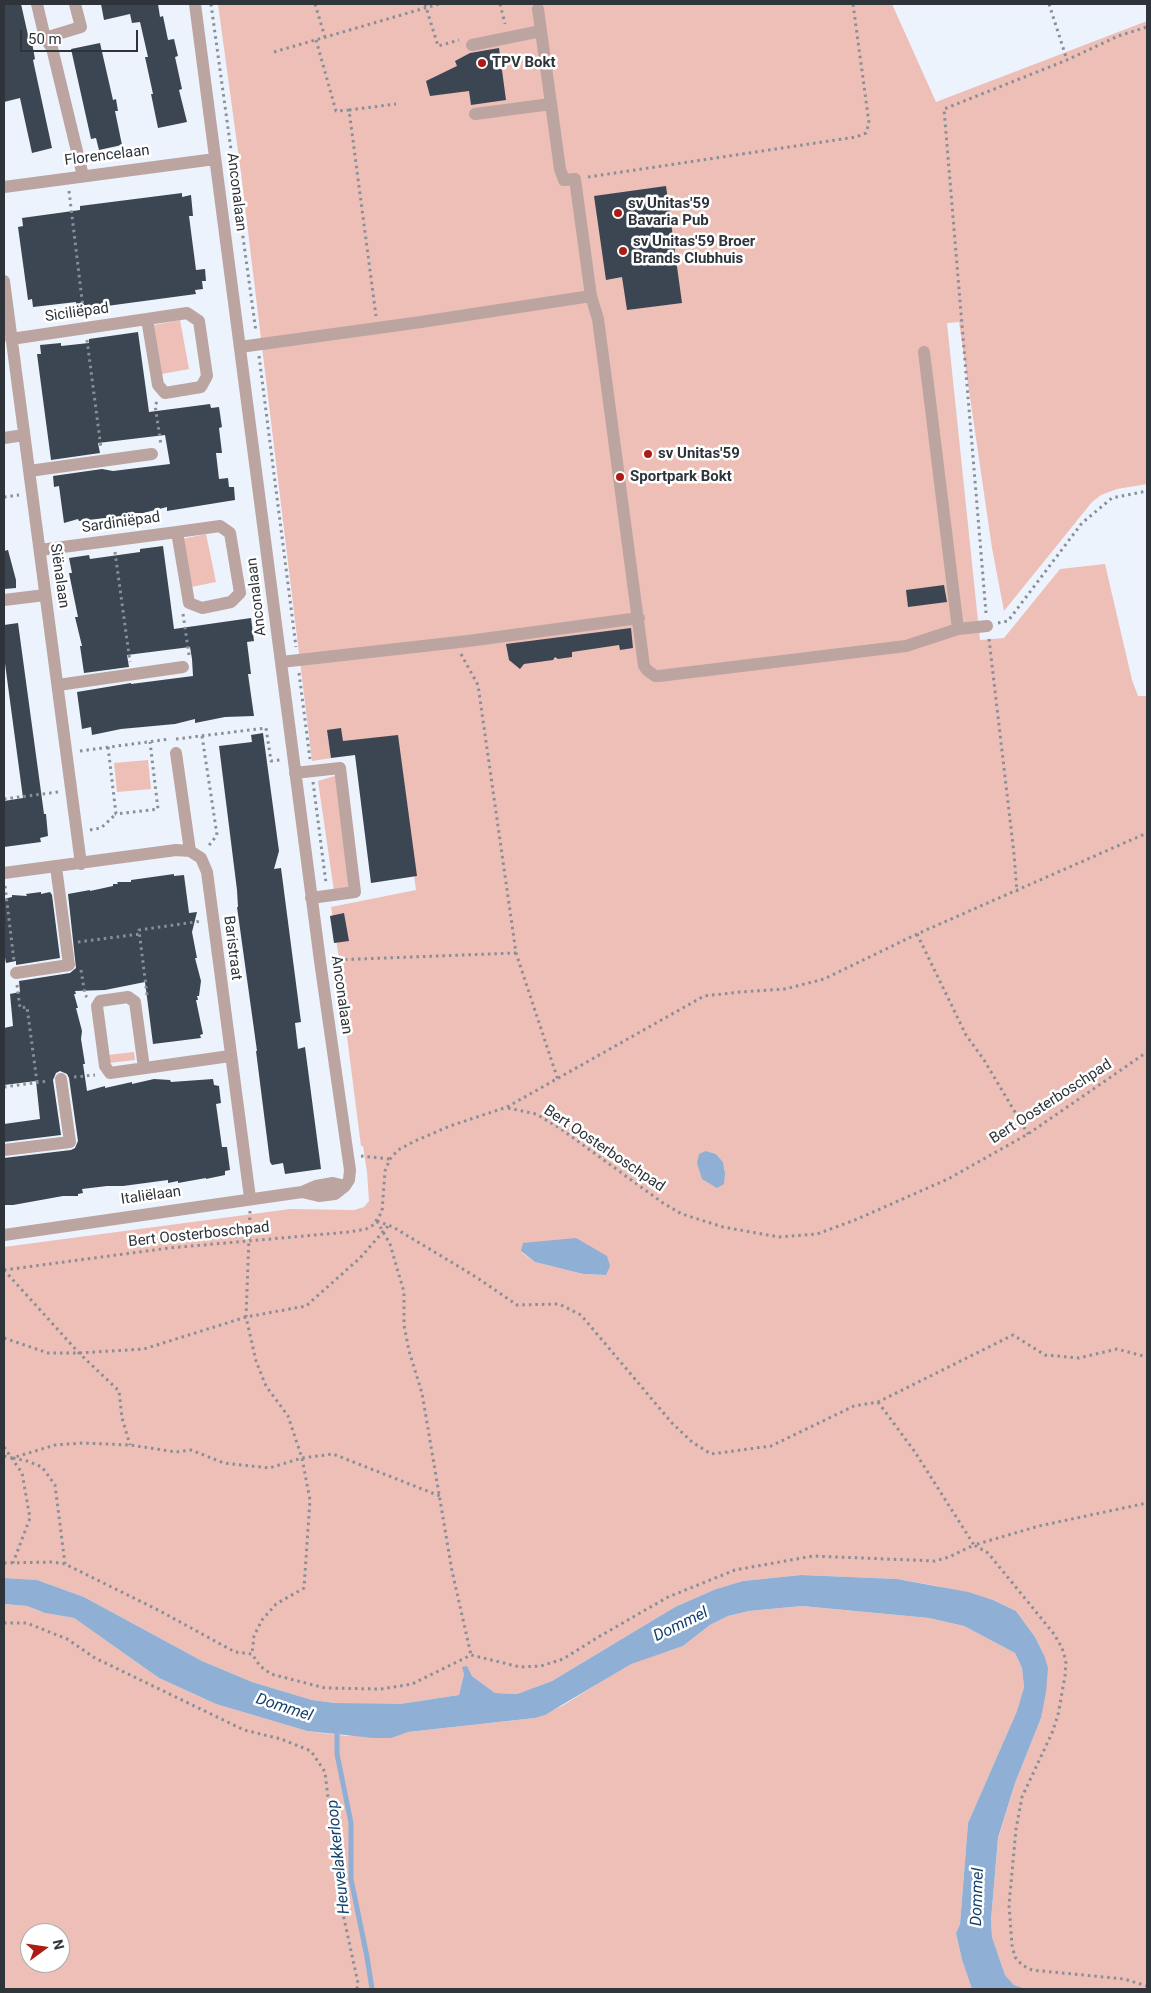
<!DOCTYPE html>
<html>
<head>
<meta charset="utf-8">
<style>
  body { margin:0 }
  #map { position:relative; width:1151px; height:1993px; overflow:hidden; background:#ecf3fd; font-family:Roboto,sans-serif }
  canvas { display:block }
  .frame { position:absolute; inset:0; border:5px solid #2f343a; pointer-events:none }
  .north { position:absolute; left:20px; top:1923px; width:50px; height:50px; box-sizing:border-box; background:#fff; border:1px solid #acaeb0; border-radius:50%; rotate:76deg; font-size:14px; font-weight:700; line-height:20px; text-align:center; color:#2f343a }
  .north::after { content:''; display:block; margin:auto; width:18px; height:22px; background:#ac1b14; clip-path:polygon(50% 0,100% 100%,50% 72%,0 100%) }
  .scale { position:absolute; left:20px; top:30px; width:118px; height:22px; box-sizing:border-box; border:2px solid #2f343a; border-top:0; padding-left:6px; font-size:15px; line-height:18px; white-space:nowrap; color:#2f343a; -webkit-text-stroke:4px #fff; paint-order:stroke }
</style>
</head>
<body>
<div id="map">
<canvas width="1151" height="1993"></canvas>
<div class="frame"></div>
<div class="north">N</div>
<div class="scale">50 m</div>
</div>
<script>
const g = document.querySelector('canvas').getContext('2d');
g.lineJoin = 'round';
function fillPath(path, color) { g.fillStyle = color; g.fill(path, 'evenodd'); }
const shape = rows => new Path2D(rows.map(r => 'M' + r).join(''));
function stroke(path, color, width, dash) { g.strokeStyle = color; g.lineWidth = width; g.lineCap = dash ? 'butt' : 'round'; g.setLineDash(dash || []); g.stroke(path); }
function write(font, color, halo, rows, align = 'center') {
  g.font = font + ' Roboto,sans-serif'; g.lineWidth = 5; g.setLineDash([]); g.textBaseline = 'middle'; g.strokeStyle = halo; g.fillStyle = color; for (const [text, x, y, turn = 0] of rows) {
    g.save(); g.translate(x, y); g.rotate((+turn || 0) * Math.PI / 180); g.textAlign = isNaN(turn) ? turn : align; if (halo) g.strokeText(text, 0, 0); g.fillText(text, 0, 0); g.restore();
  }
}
fillPath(shape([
  [218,4,892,4,936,102,1147,21,1147,484,1117,489,1101,495,1092,502,1004,611,992,548,959,322,947,323,980,640,1004,638,1060,569,1105,564,1132,680,1138,696,1147,696,1147,1989,1026,1989,1014,1985,1005,1975,992,1937,991,1920,998,1839,1015,1783,1041,1718,1044,1655,1035,1637,1016,1611,993,1600,937,1586,897,1579,801,1575,743,1581,716,1589,675,1607,552,1681,517,1694,495,1693,472,1676,466,1666,459,1695,400,1704,365,1705,335,1703,312,1700,252,1682,202,1661,84,1597,37,1580,4,1578,4,1247,290,1209,354,1210,364,1207,369,1201,367,1172,363,1146,361,1146,338,966,340,965,331,907,416,890,400,770,331,746,332,758,312,761,241,173],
  [706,1151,716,1154,723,1162,725,1173],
  [521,1252,606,1275,583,1274,535,1262],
  [180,320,189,369,162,374,154,325],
  [206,534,216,582,191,587,182,539],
  [148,760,151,789,117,792,114,763],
  [338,775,352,890,334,891,318,781],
  [134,1052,135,1060,109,1063,108,1055],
  [4,1604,27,1606,45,1613,74,1618,159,1678,216,1704,307,1731,347,1736,408,1732,535,1718,562,1706,631,1663,683,1646,710,1625,728,1616,749,1611,802,1606,929,1618,964,1626,1015,1653,1022,1668,1024,1687,1017,1711,968,1823,960,1924,956,1933,962,1960,972,1989,4,1989],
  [30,1933,60,1933,60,1963,30,1963]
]), '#edbfb7');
fillPath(shape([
  [706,1151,716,1154,723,1162,725,1173,724,1184,717,1188,702,1179,697,1163,699,1154],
  [576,1238,607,1256,610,1266,606,1275,583,1274,535,1262,521,1251,523,1243],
  [801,1575,897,1579,968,1592,993,1600,1016,1611,1035,1637,1044,1655,1048,1668,1046,1692,1041,1718,1015,1783,998,1838,991,1920,992,1937,1005,1975,1014,1985,1026,1989,972,1989,962,1960,956,1933,960,1924,968,1823,1017,1711,1024,1687,1022,1668,1015,1653,964,1626,929,1618,802,1606,749,1611,728,1616,710,1625,683,1646,631,1664,545,1715,535,1718,408,1732,391,1738,373,1738,307,1731,216,1704,159,1678,74,1618,45,1613,27,1606,4,1604,4,1578,37,1580,84,1597,202,1661,252,1682,312,1700,335,1703,400,1704,459,1695,464,1674,462,1667,467,1666,472,1676,495,1693,517,1694,552,1681,675,1607,716,1589,743,1581]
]), '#8fafd4');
stroke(shape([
  [337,1728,337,1754,351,1823,351,1879,367,1957,372,1989]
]), '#8fafd4', 5);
fillPath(shape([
  [4,4,21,4,30,44,32,43,35,59,33,60,52,148,32,153,20,98,4,102],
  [101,4,158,4,160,17,163,16,168,40,174,39,178,56,175,57,182,89,179,90,187,122,158,128,151,94,153,94,145,57,148,57,140,22,132,23,130,14,104,20],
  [100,43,113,100,116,99,118,111,115,111,122,145,99,150,96,138,91,139,71,49],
  [499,48,506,100,471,105,469,91,430,96,426,81,457,66,455,61,470,53],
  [666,186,682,303,627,310,622,277,606,280,594,196],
  [182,193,182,197,191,195,193,216,189,216,196,270,205,269,206,281,202,281,203,289,195,290,196,294,77,310,76,302,33,307,32,299,28,300,18,227,23,226,22,218,80,210,80,206],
  [138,332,149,412,210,404,211,408,219,407,222,427,219,428,222,453,216,453,219,479,228,478,229,487,234,487,235,500,167,511,167,507,143,513,132,513,132,515,79,521,78,519,64,523,59,486,54,487,53,476,102,469,113,471,170,464,165,435,98,443,100,453,51,460,37,354,41,354,40,345,61,343,61,346,89,343,89,339],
  [163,546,174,629,251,618,254,641,247,642,251,674,248,674,254,716,225,717,195,723,195,719,175,724,121,729,92,735,91,727,82,729,77,692,131,683,131,684,193,676,192,659,190,647,127,655,129,667,84,673,80,646,82,646,75,617,78,617,69,573,72,573,69,558,89,555,90,559,140,552,140,549],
  [8,550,16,580,16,588,4,589,4,551],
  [944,585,947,602,908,607,906,590],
  [18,623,44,814,46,814,48,836,40,838,41,842,4,847,4,801,23,798,4,656,4,625],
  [631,628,633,648,620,650,619,645,572,652,572,657,558,659,555,657,553,660,524,664,520,669,509,660,506,644],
  [341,728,343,741,398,735,417,876,371,883,355,755,331,758,327,730],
  [263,733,279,851,274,869,281,868,301,1022,295,1023,298,1049,305,1047,321,1169,285,1174,283,1163,272,1165,270,1162,256,1051,257,1051,237,907,238,907,237,890,219,746,252,742,251,735],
  [174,874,174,876,184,875,189,913,197,912,192,932,197,958,195,958,201,981,199,996,197,996,198,1000,196,1000,203,1034,200,1035,201,1038,153,1044,145,982,105,990,75,991,76,994,74,994,78,1008,76,1008,82,1031,81,1039,85,1064,83,1064,87,1091,105,1086,105,1088,132,1082,132,1084,154,1079,170,1080,171,1082,213,1079,214,1085,219,1086,221,1103,216,1104,222,1147,227,1147,230,1170,225,1171,225,1175,206,1179,206,1178,178,1183,178,1181,168,1183,168,1180,123,1186,107,1186,82,1189,83,1193,78,1194,78,1196,63,1196,13,1205,4,1205,4,1158,71,1150,75,1148,78,1141,69,1078,67,1074,60,1071,56,1073,53,1080,61,1135,4,1142,4,1124,40,1119,36,1081,4,1085,4,1028,13,1026,10,994,20,992,19,981,70,973,76,968,68,894,90,890,90,891,113,886,113,884,118,884,117,882,131,882,131,880],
  [41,892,41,894,50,892,52,895,60,958,16,965,16,961,6,963,4,952,4,899,12,897,12,895,27,896,26,894],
  [344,913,349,941,334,943,330,916]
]), '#3b4652');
stroke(shape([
  [211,4,256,332],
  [315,4,325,37],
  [425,4,438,46,459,40],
  [500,4,505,24],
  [1049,4,1067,60],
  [316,40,336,111,349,110,376,316],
  [274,52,439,4],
  [349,110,396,104],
  [588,177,856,137,866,133,869,123,853,4],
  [69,191,84,316],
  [87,340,101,448],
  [259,356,296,647],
  [157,402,155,405,161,445],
  [4,497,19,495],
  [115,552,130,662],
  [986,613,944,109,1067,60,1118,36,1147,27],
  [183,614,189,655],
  [998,623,1008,621,1082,523,1112,498,1147,491],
  [989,639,1014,854,1017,892],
  [461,654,478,685,516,953,558,1080],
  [299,673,310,759],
  [202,736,217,835,207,848],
  [176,739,266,728,271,761,280,760],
  [108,747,116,814,158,809,150,742],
  [80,751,170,739],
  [313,782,326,883],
  [4,799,58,792],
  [90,830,101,828,116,814],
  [5,886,14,961],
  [917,934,966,1035,984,1060,1028,1134],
  [78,942,140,934],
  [332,960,516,953],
  [81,970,85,995,87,997],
  [17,985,20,1008,27,1007,37,1082],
  [147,995,139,930,202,921],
  [74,1077,95,1075],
  [4,1087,48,1081],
  [508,1108,536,1114,561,1129,663,1203,682,1214,723,1227,779,1237,817,1234,855,1220,948,1179,1028,1134,1147,1052],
  [361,1156,390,1159],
  [250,1211,246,1317,256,1361,266,1386,288,1416,302,1458,310,1500,304,1588,276,1604,262,1620,254,1636,252,1654],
  [377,1221,393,1227,476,1277,517,1305,559,1304,581,1315,672,1423,692,1442,711,1454,771,1446,854,1406,878,1402,1013,1335,1045,1355,1079,1358,1117,1349,1147,1357],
  [377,1221,390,1244,404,1292,404,1325,409,1351,422,1393,452,1571,471,1655],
  [4,1270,169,1248,349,1232,366,1229,373,1225,382,1212,385,1171,390,1159,398,1150,415,1141,450,1126,507,1107,704,996,740,992,785,989,824,979,917,934,1147,833],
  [4,1270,79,1353,119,1391,122,1418,130,1445],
  [4,1338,48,1353,79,1353,144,1349,246,1317,306,1306,360,1258,388,1226],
  [878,1402,915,1452,974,1545,1039,1526,1147,1503],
  [4,1447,22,1473,30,1518,13,1563],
  [4,1456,12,1458,55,1445,82,1443,130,1445,176,1452,191,1450,224,1463,269,1468,302,1458,333,1454,440,1496],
  [13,1458,27,1461,42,1467,55,1485,65,1564],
  [4,1563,52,1562,65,1564,160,1611,235,1652,252,1654,260,1666,271,1674,325,1688,381,1689,412,1684,471,1655,520,1667,541,1666,563,1659,600,1636,668,1597,735,1570,813,1556,935,1561,949,1557,974,1545,988,1553,1054,1634,1062,1648,1066,1661,1065,1676,1058,1715,1052,1733,1022,1797,1016,1829,1009,1905,1012,1945,1015,1957,1022,1965,1032,1970,1124,1979,1147,1986],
  [4,1623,27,1623,67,1639,95,1658,244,1730,281,1739,311,1751,325,1772,340,1900,358,1983,357,1989]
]), '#898f97', 3, [2.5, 4]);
stroke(shape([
  [37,4,45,38,52,48,83,176],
  [195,4,320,961,350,1170,349,1180,345,1186],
  [538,9,560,169,564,180,575,179,591,296,598,319,644,666,647,670,655,676,659,676,906,646,958,629,987,626],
  [45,38,81,27,75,4],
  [472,45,541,31],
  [475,114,551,104],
  [4,187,215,159],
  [4,281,81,864],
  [11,339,147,319,158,385,165,393,201,387,207,376,199,321,187,313,147,319],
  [240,347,421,322,591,296],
  [924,352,958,629],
  [4,438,24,435],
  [29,471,152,454],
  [40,550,177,532,189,603,202,608,231,602,240,593,230,533,220,526,177,532],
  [4,600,45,595],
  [281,662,468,641,639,618],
  [58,685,183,667],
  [176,753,190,851],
  [295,773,340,768,355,892,311,898],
  [4,873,176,850,190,851,201,858,207,872,250,1198],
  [16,973,69,965,56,867],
  [144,1068,135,1002,128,997,100,1001,97,1006,105,1066,110,1073,230,1056],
  [4,1150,70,1142,61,1079],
  [4,1235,302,1192,316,1186,333,1183,345,1186,335,1194,319,1196,302,1192]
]), '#bca4a0', 12);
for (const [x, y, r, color] of [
  [482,63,5,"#ac1b14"],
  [618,213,5,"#ac1b14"],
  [623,251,5,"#ac1b14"],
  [648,454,5,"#ac1b14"],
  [620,477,5,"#ac1b14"]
]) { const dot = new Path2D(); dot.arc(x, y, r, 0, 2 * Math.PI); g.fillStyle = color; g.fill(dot); stroke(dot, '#fff', 2); }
write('bold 15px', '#2f343a', '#fff', [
  ["TPV Bokt",492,63],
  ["sv Unitas'59",628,204],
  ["Bavaria Pub",628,221],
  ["sv Unitas'59 Broer",633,242],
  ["Brands Clubhuis",633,259],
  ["sv Unitas'59",658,454],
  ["Sportpark Bokt",630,477]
], 'left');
write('15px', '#2f343a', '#fff', [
  ["Florencelaan",107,156,-7],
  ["Anconalaan",236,192,83],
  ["Siciliëpad",77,313,-8],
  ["Sardiniëpad",121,523,-8],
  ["Siënalaan",59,576,82],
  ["Anconalaan",257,597,-97],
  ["Baristraat",232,948,83],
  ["Anconalaan",341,995,82],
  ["Bert Oosterboschpad",1051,1102,-33],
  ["Bert Oosterboschpad",604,1149,34],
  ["Italiëlaan",151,1196,-8],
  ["Bert Oosterboschpad",199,1235,-6]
]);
write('italic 16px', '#12406f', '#fff', [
  ["Dommel",681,1625,-26],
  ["Dommel",284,1708,18],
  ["Heuvelakkerloop",339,1857,-96],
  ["Dommel",978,1897,-88]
]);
</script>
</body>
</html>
